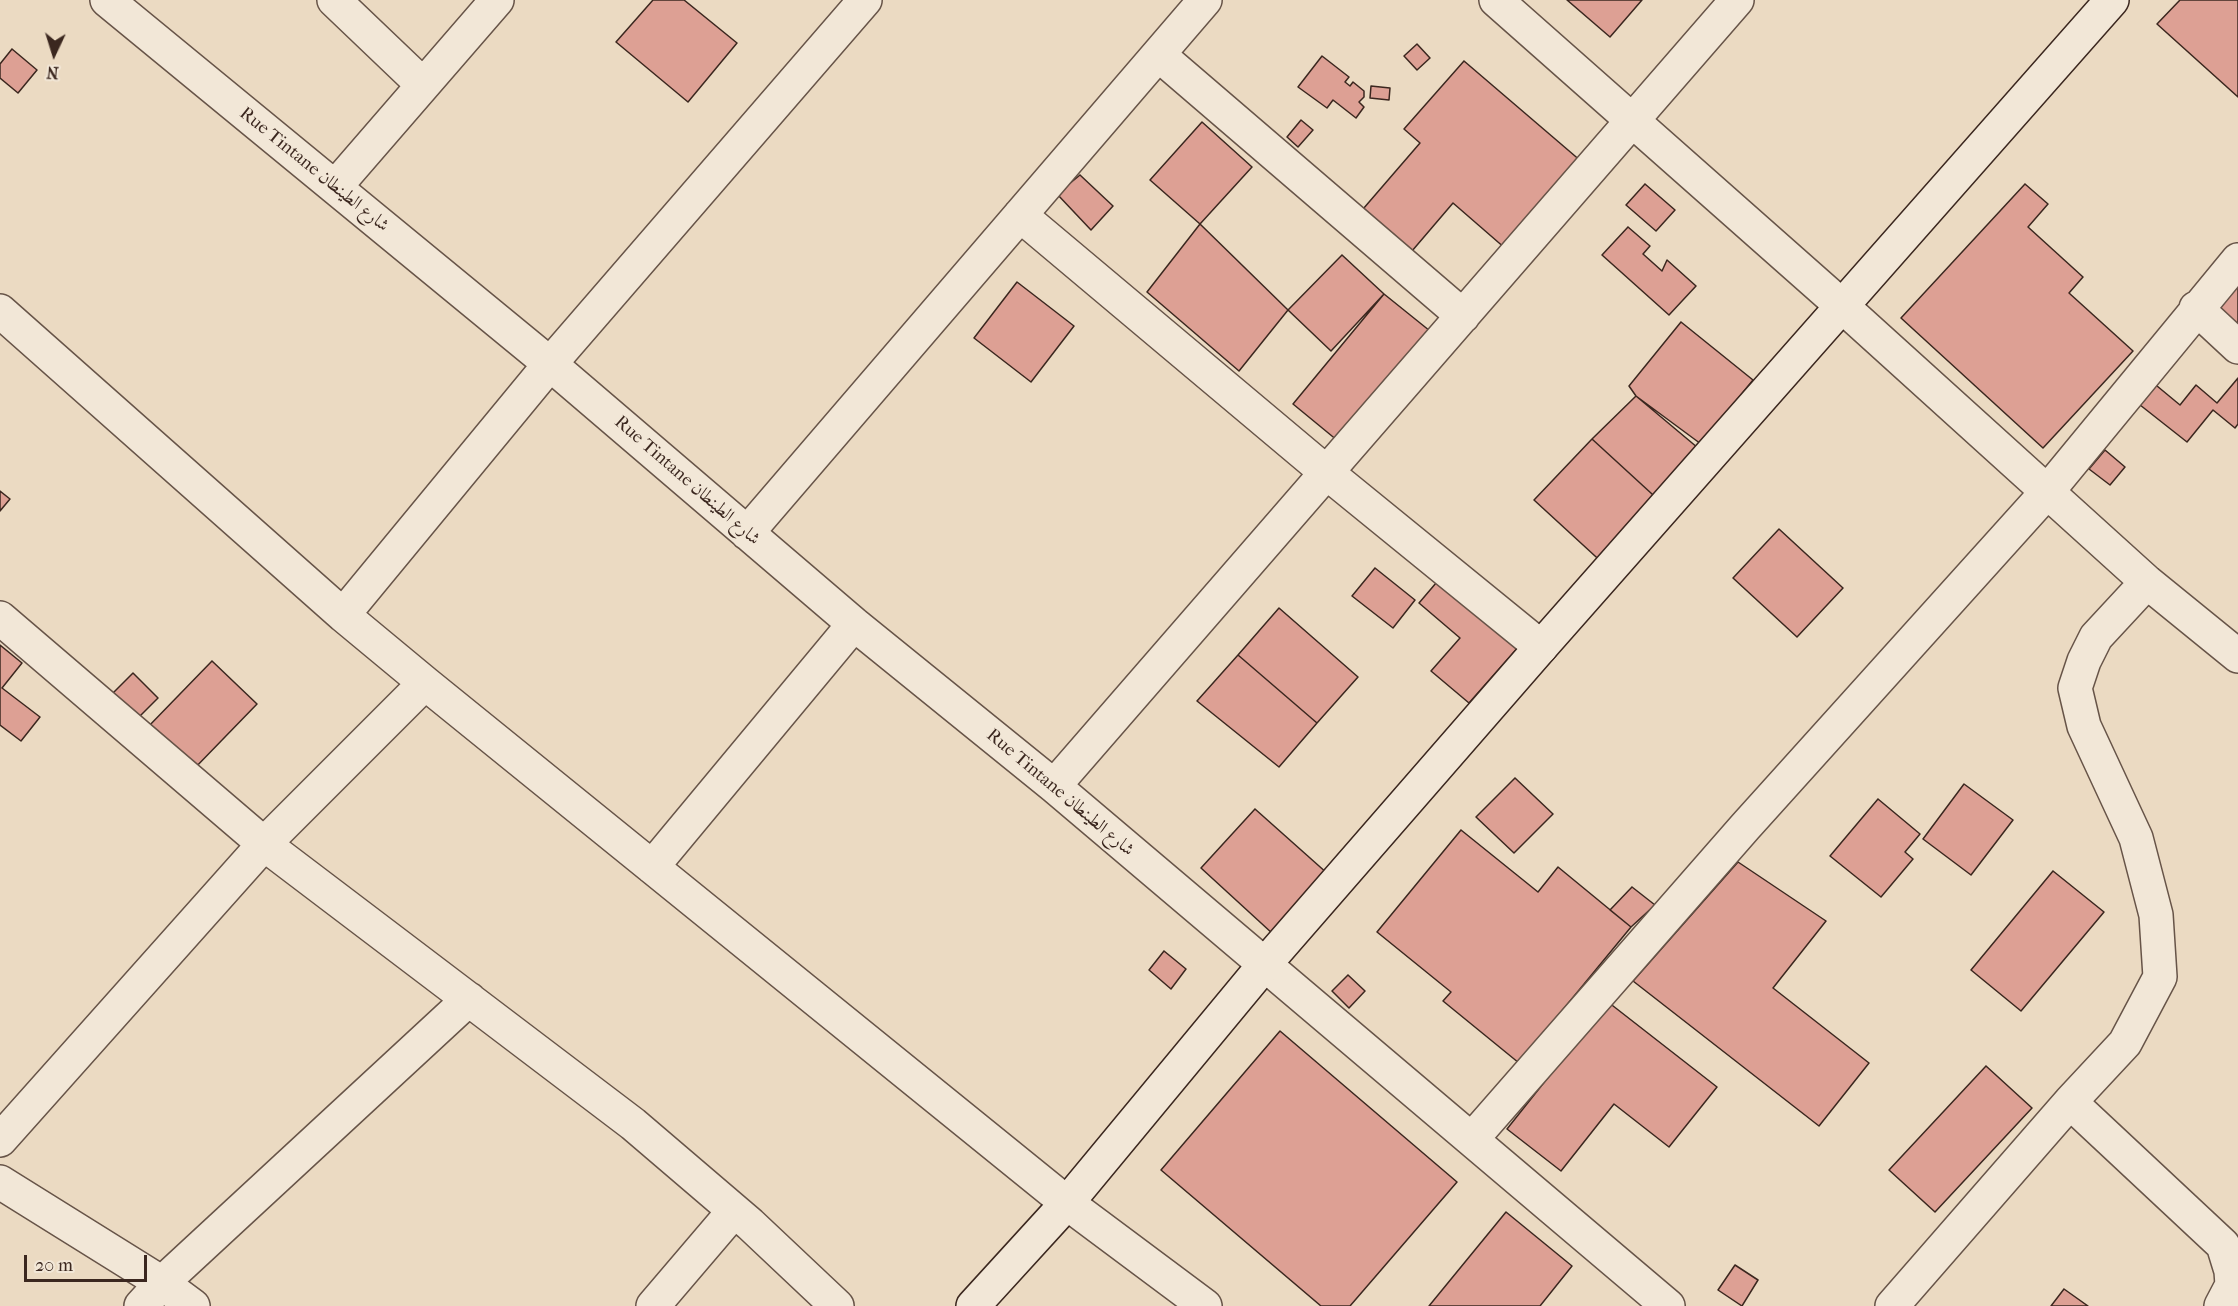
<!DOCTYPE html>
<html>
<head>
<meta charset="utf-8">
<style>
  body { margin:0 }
  #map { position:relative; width:2238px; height:1306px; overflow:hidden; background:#ebdac2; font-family:"IM FELL French Canon",serif }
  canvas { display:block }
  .north { position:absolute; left:24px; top:24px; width:60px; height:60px; -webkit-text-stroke:4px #f2e7d7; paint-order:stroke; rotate:184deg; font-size:16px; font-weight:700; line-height:24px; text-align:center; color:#3b271f }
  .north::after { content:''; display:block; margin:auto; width:21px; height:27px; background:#3b271f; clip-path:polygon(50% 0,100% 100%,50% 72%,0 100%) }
  .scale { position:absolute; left:24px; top:1255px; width:123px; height:27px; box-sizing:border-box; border:3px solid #3b271f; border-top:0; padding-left:8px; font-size:18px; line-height:21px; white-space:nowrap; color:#3b271f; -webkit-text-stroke:4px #f2e7d7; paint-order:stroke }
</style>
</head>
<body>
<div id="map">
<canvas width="2238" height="1306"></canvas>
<div class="north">N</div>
<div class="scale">20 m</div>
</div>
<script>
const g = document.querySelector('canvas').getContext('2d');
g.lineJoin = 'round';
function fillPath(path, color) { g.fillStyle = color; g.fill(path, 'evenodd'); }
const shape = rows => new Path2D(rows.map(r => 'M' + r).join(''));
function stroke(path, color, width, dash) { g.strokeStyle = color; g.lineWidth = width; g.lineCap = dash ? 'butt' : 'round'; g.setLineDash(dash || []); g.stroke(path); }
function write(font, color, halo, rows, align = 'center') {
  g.font = font + ' "IM FELL French Canon",Amiri,serif'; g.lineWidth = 4.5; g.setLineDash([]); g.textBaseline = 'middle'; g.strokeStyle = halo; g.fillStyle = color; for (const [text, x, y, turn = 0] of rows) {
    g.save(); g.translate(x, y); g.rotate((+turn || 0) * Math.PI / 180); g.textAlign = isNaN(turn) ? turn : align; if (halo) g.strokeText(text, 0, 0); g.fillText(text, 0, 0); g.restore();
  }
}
const building = shape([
  [653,0,684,0,737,43,688,102,616,42,653,0],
  [1567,0,1642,0,1610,37,1567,0],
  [2180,0,2238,0,2238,97,2157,24,2180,0],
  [1417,44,1430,58,1417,70,1404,56,1417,44],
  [12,49,37,70,18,93,0,78,0,64,12,49],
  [1322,56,1349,77,1345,82,1350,86,1353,82,1364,91,1364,97,1359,102,1364,107,1356,118,1333,100,1327,108,1298,87,1322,56],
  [1464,61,1582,162,1506,249,1453,203,1406,258,1357,216,1420,143,1404,129,1464,61],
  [1371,86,1390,88,1389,100,1370,98,1371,86],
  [1301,120,1313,130,1298,147,1287,137,1301,120],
  [1202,122,1252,167,1200,224,1150,180,1202,122],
  [1080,175,1113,206,1091,230,1057,194,1080,175],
  [1645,184,1675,210,1656,231,1626,205,1645,184],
  [2025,184,2048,204,2028,227,2083,277,2069,293,2133,351,2043,448,1901,318,2025,184],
  [1200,224,1288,310,1239,371,1147,292,1200,224],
  [1628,227,1650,246,1643,254,1662,271,1667,260,1696,286,1669,315,1602,255,1628,227],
  [1342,255,1384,294,1331,351,1288,310,1342,255],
  [1017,282,1074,326,1031,382,974,338,1017,282],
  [2238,284,2238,326,2218,309,2238,284],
  [1384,294,1430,331,1338,441,1293,404,1384,294],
  [1681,322,1753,380,1701,444,1636,396,1629,386,1681,322],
  [2238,378,2238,424,2235,428,2213,410,2187,442,2135,401,2151,381,2180,405,2196,385,2217,403,2238,378],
  [1636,396,1704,453,1664,505,1592,439,1636,396],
  [1592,439,1664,505,1607,567,1534,500,1592,439],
  [2105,450,2125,467,2110,485,2089,469,2105,450],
  [0,491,10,499,0,511,0,491],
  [1779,529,1843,588,1797,637,1733,578,1779,529],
  [1375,568,1415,600,1393,628,1352,596,1375,568],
  [1442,576,1522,643,1469,703,1431,671,1460,638,1419,603,1442,576],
  [1279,608,1358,677,1317,723,1238,655,1279,608],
  [0,645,22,663,2,688,40,717,21,741,0,725,0,645],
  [1238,655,1317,723,1279,767,1197,701,1238,655],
  [212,661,257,704,191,772,145,730,212,661],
  [133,673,158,698,136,720,111,695,133,673],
  [1515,778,1553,814,1514,853,1476,817,1515,778],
  [1964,784,2013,820,1971,875,1923,839,1964,784],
  [1878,799,1920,834,1905,852,1913,859,1881,897,1830,856,1878,799],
  [1255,809,1328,874,1273,934,1201,868,1255,809],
  [1461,830,1538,892,1558,867,1631,927,1519,1063,1443,1001,1451,992,1377,932,1461,830],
  [1738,862,1826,921,1773,988,1869,1063,1819,1126,1633,981,1738,862],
  [2053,871,2104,912,2021,1011,1971,970,2053,871],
  [1632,887,1655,905,1631,927,1610,910,1632,887],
  [1164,951,1186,969,1171,989,1149,970,1164,951],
  [1348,975,1365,991,1349,1008,1332,991,1348,975],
  [1608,1002,1717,1087,1669,1147,1614,1104,1561,1171,1507,1129,1608,1002],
  [1280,1031,1457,1182,1350,1306,1321,1306,1161,1170,1280,1031],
  [1986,1066,2032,1108,1935,1212,1889,1170,1986,1066],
  [1506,1212,1572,1266,1540,1306,1429,1306,1506,1212],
  [1735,1265,1758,1280,1742,1306,1718,1290,1735,1265],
  [2064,1289,2088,1306,2051,1306,2064,1289]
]);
fillPath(building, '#dda094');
stroke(building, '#3b271f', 1.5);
const street = shape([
  [107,0,550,364,854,624,1054,786,1668,1306],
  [334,0,423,85],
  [1496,0,1842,306,2147,582,2238,656],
  [1159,55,1463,316],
  [335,187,497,0],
  [1020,215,1326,472,1541,647],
  [2196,308,2238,347],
  [0,311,343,615,425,683,1067,1203,1205,1306],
  [747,533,1205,0],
  [343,615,550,364,865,0],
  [0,618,264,844,633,1124,750,1224,837,1306],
  [1054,786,1737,0],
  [652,867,854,624],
  [2070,1102,2223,1245,2231,1271,2232,1285,2221,1306],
  [1472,1139,1745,827,2047,492,2238,260],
  [0,1140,264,844,425,683],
  [0,1182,162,1283,193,1306],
  [141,1306,162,1283,469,999],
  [653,1306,734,1211],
  [1892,1306,2070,1102,2125,1043,2160,977,2156,915,2136,838,2084,726,2075,688,2084,661,2096,637,2147,582]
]);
const secondary = shape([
  [973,1306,1067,1203,1265,964,1541,647,2112,0]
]);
stroke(street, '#675448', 36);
stroke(secondary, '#3b271f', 36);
stroke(street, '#f2e7d7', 33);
stroke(secondary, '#f2e7d7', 33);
write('18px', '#3b271f', '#f2e7d7', [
  ["Rue Tintane شارع الطينطان",314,170,39],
  ["Rue Tintane شارع الطينطان",687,481,41],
  ["Rue Tintane شارع الطينطان",1060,793,40]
]);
</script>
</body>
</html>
